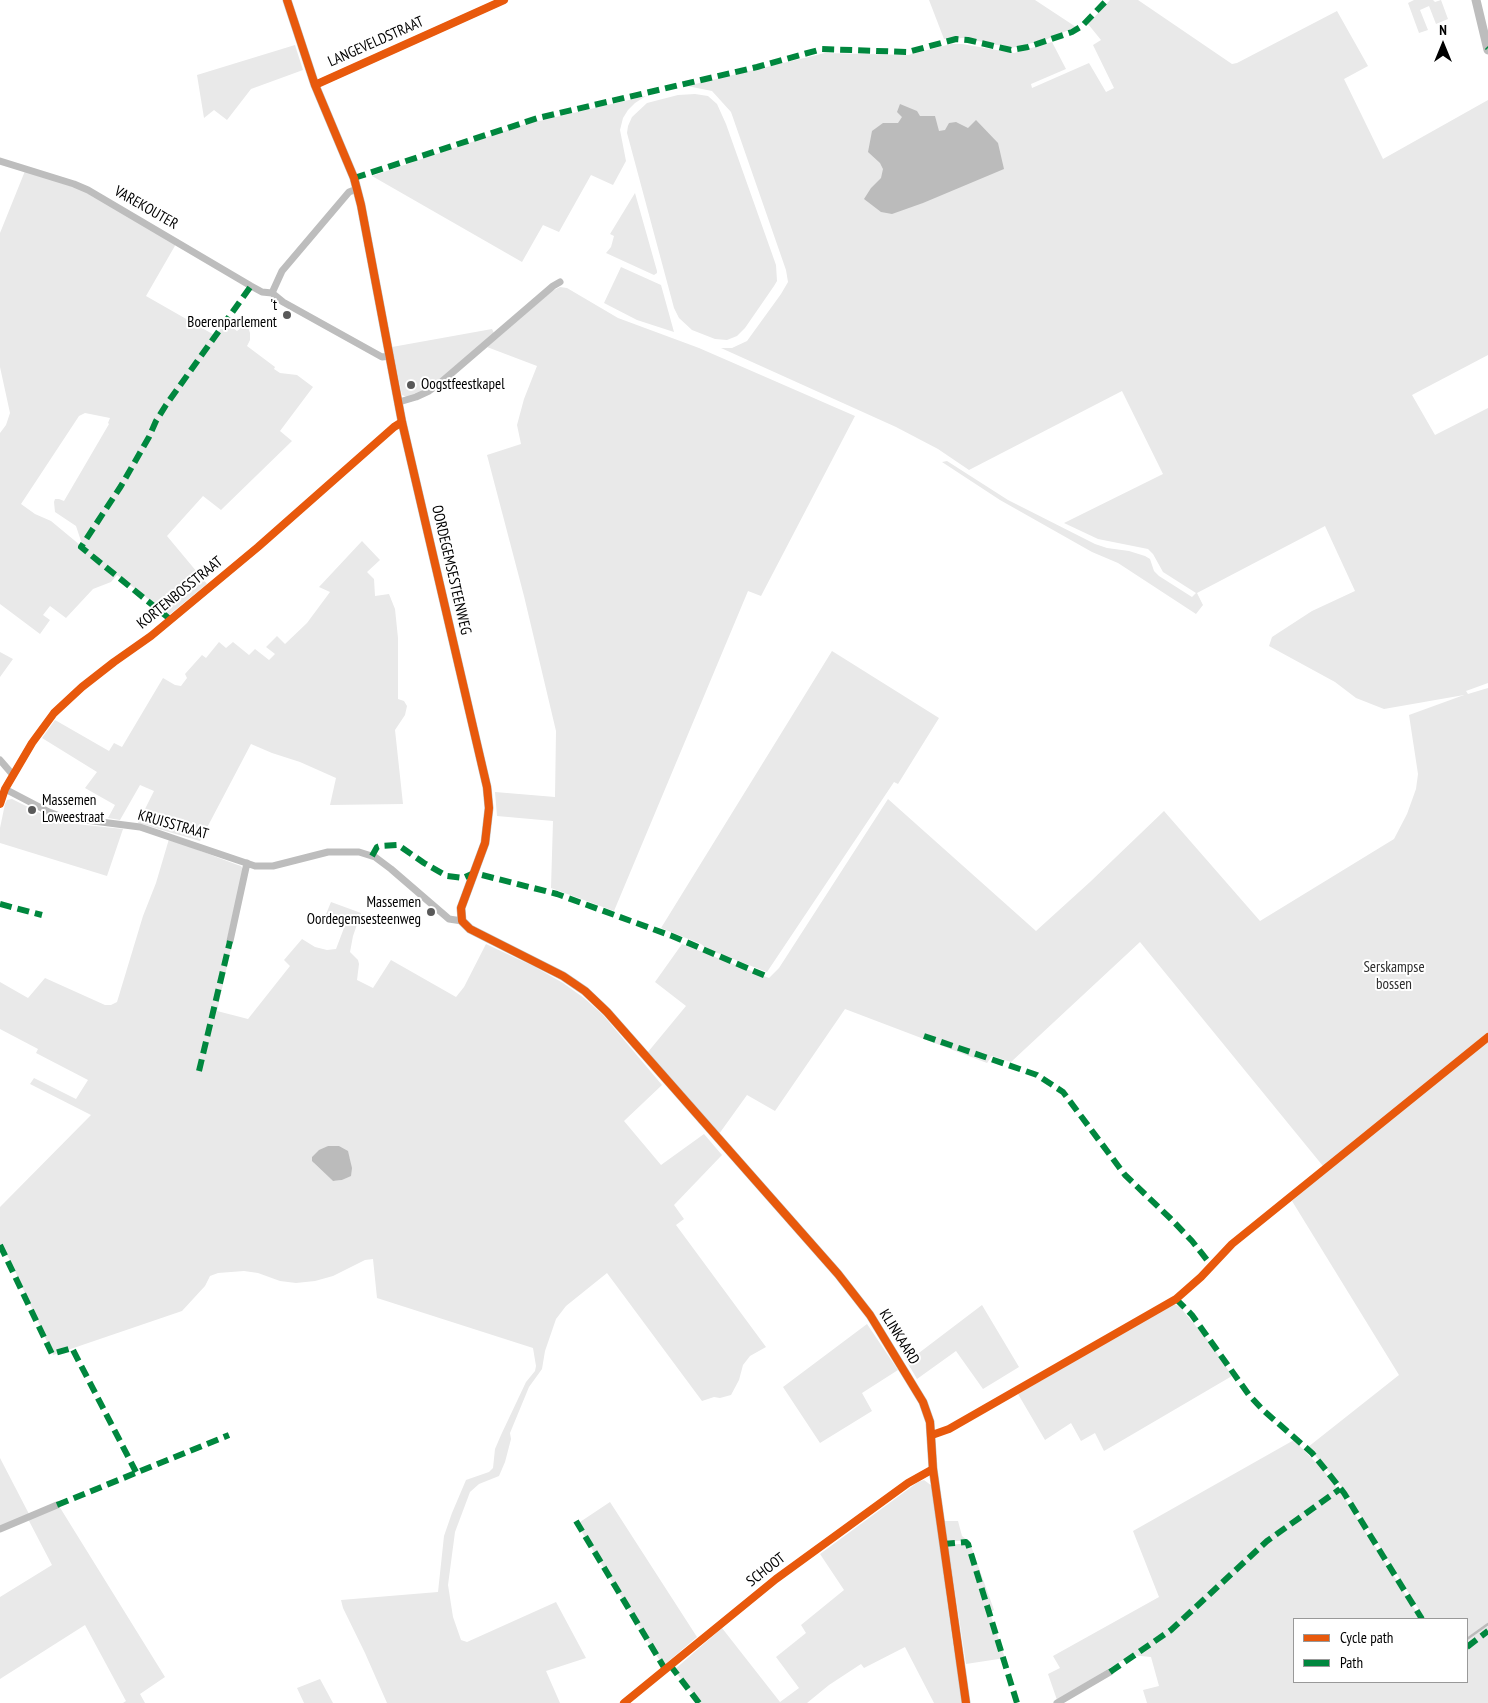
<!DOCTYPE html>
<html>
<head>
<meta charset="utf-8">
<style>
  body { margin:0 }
  #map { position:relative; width:1488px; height:1703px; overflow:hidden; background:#fff; font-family:"PT Sans Narrow",sans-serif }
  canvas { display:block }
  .legend { position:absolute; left:1293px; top:1618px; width:175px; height:65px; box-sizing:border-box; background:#fff; border:1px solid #999; margin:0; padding:6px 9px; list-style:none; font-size:15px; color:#000 }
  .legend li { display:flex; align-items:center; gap:10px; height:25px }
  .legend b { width:25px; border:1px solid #999 }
  .north { position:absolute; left:1418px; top:20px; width:50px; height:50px; -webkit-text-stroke:4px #fff; paint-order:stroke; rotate:0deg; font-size:14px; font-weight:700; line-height:20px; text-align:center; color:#000 }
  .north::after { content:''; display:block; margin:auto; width:18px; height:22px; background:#000; clip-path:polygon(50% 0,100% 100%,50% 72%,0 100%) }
</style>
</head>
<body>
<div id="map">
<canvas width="1488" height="1703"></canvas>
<ul class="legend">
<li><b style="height:6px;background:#e8590c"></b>Cycle path</li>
<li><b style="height:6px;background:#00873e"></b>Path</li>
</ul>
<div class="north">N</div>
</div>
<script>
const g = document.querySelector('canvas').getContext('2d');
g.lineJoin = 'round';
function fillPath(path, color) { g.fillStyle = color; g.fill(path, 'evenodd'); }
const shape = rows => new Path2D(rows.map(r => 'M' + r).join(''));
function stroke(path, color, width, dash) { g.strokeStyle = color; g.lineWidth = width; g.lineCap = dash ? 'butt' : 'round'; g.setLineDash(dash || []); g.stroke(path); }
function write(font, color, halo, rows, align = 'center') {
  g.font = font + ' "PT Sans Narrow",sans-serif'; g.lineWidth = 4; g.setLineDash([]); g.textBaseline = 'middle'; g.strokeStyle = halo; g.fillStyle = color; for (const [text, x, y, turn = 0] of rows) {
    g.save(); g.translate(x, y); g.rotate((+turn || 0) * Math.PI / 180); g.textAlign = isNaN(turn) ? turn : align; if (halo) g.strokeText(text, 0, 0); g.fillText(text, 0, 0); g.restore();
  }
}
fillPath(shape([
  [929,0,1035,0,1076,27,1045,40,1011,48,964,38,944,39],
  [1110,0,1138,0,1232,64,1237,63,1337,11,1368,66,1344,79,1383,159,1488,100,1488,355,1412,395,1435,435,1488,408,1488,683,1466,691,1468,694,1488,688,1488,1703,1147,1703,1143,1690,1159,1686,1151,1657,1131,1655,1057,1700,1048,1674,1060,1668,1053,1656,1159,1597,1133,1531,1294,1440,1324,1471,1342,1494,1421,1619,1294,1619,1294,1682,1467,1682,1467,1619,1425,1619,1345,1491,1308,1447,1399,1375,1292,1201,1327,1171,1140,942,1011,1062,992,1056,987,1063,845,1009,775,1111,747,1095,719,1134,648,1052,686,1006,655,982,682,944,769,978,779,968,888,799,1036,931,1090,882,1164,811,1260,921,1394,839,1407,814,1416,789,1418,774,1409,715,1464,695,1384,709,1356,698,1335,682,1269,646,1272,637,1312,611,1355,591,1325,526,1197,593,1203,605,1196,614,1118,563,1092,552,1000,500,942,462,947,461,1008,500,1095,544,1107,548,1129,551,1145,556,1150,559,1154,571,1159,576,1192,597,1196,593,1163,572,1153,554,1148,549,1098,539,1064,523,1163,474,1122,391,969,470,938,449,896,427,721,348,732,348,747,341,781,294,788,282,786,270,731,112,712,91,687,86,825,53,908,55,951,44,962,44,1014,53,1052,42,1066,69,1031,84,1032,88,1089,63,1106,92,1114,88,1093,45,1101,40,1088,24],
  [1414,0,1433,0,1435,2,1441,0,1448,19,1436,24,1429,6,1420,10,1428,30,1419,33,1408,3],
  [295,45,303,70,251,89,227,120,214,110,204,118,197,75],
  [695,94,708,96,717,104,726,124,776,265,777,281,774,286,745,328,737,336,727,340,715,339,692,330,679,318,674,308,627,133,628,126,632,117,647,103,678,95],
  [646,96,635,103,628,110,623,118,620,130,626,161,613,185,591,175,559,232,543,225,522,262,372,176,522,125],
  [25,171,82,190,176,244,146,296,216,336,225,322,237,331,243,326,248,327,250,333,250,340,247,346,275,367,274,369,280,373,297,375,313,387,280,431,292,441,221,510,203,496,167,536,207,584,169,615,117,575,111,582,93,589,66,618,50,606,43,615,50,620,40,634,0,604,0,433,6,425,10,413,0,367,0,233],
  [85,413,110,418,108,423,109,424,64,501,59,499,55,499,54,502,55,512,76,526,82,544,80,545,51,521,35,514,21,504,79,416],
  [635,193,657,271,657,273,654,275,606,253,611,247,614,236,610,234],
  [621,267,661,285,674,332,637,320,604,303],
  [560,287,567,288,618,318,699,348,855,416,761,596,748,591,614,911,551,888,553,821,497,816,495,792,555,797,556,731,524,596,487,455,521,444,517,425,524,399,537,366,487,347,552,291],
  [492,329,495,335,449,374,414,395,407,397,402,395,392,347],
  [362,541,380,560,367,572,374,579,375,596,389,594,395,609,398,638,398,699,404,701,407,706,405,715,395,730,403,804,330,805,336,778,300,762,272,753,251,744,200,841,138,823,154,791,140,785,120,820,108,818,115,805,85,788,97,772,42,738,55,720,109,751,114,743,122,747,163,678,175,685,181,686,187,678,185,674,202,655,206,658,219,642,226,648,233,642,249,655,255,649,269,660,275,654,266,647,277,636,285,644,307,623,330,592,319,587],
  [832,651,939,718,898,784,894,782,767,972,707,949,701,944,661,928],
  [0,652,13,659,0,677],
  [12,799,58,822,123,829,107,876,0,843,0,828,5,804,7,800],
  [169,839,235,864,241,866,243,869,226,944,232,944,217,1011,248,1019,290,966,284,960,302,939,315,947,327,950,336,949,344,928,324,919,331,902,361,913,353,936,350,952,358,960,359,964,357,980,373,988,391,960,456,997,464,987,486,944,535,967,563,983,584,998,603,1015,662,1085,624,1121,661,1165,704,1134,722,1155,674,1205,684,1219,676,1225,766,1347,750,1356,743,1365,739,1380,731,1395,720,1398,714,1397,702,1401,607,1273,566,1306,556,1319,545,1351,542,1369,529,1387,510,1433,511,1439,505,1462,499,1476,479,1484,470,1492,455,1532,448,1585,453,1617,461,1640,467,1642,556,1602,586,1658,546,1671,560,1703,387,1703,365,1653,343,1608,341,1600,438,1592,444,1536,452,1513,466,1480,489,1472,493,1468,495,1449,501,1435,526,1382,535,1371,536,1366,533,1348,377,1298,373,1259,365,1260,333,1276,315,1281,296,1283,280,1281,258,1273,244,1271,218,1273,210,1276,205,1286,182,1311,53,1355,10,1260,0,1244,0,1207,91,1115,30,1084,34,1078,76,1099,88,1080,36,1053,38,1049,0,1029,0,982,28,998,45,978,105,1005,111,1005,117,1002,143,916,156,883],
  [328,1146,339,1146,350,1159,351,1175,342,1180,333,1181,314,1163],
  [1174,1304,1179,1306,1211,1344,1232,1376,1104,1451,1095,1433,1081,1441,1071,1423,1045,1440,1018,1394],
  [982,1305,1019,1367,983,1389,956,1351,917,1379,907,1362],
  [867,1324,898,1370,862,1393,872,1411,820,1443,783,1387],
  [0,1458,29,1514,0,1528],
  [924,1480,932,1486,952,1638,963,1703,934,1703,905,1647,864,1668,861,1664,829,1685,807,1703,700,1703,674,1670,722,1628,780,1702,799,1688,776,1657,806,1633,801,1625,844,1590,820,1554,918,1482],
  [610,1502,697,1637,663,1666,577,1524],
  [59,1506,165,1677,140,1694,145,1703,123,1703,126,1701,85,1625,0,1679,0,1597,52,1565,28,1519],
  [944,1521,958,1521,962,1536,967,1540,947,1542],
  [970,1543,994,1610,990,1613,1005,1658,966,1664,948,1545],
  [320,1679,333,1703,304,1703,297,1688]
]), '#e9e9e9');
fillPath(shape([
  [900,104,917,111,920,116,935,116,939,131,945,130,949,123,956,122,968,128,976,120,998,143,1004,169,923,203,892,214,881,212,864,199,871,188,881,178,883,169,880,163,868,152,872,131,883,123,898,123,902,117,897,112],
  [328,1146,339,1146,348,1151,352,1168,351,1176,342,1180,333,1181,314,1163,312,1161,312,1157,319,1150]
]), '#bbb');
stroke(shape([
  [1467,1639,1488,1624]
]), '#bbb', 2.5);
stroke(shape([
  [315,85,504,0],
  [0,161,74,184,88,190,251,286,262,292,272,293,283,302,382,357,390,356],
  [272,293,282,271,349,192,357,189],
  [399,402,416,397,429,391,439,384,553,286,560,282],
  [0,760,13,775],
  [5,789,49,812,62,817,140,827,255,866,273,866,328,852,359,852,375,857,391,869,449,919,462,921],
  [0,804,5,789,32,743,54,713,82,687,114,662,151,636,258,547,394,427,402,422],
  [230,941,247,863],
  [0,1529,57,1505],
  [624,1703,776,1579,908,1483,933,1469],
  [1057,1703,1110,1672]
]), '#bdbdbd', 7);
stroke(shape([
  [287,0,315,85,354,178,361,205,402,422,487,787,489,808,485,843,461,908,462,921,470,929,563,976,585,991,607,1012,838,1274,870,1315,923,1402,930,1422,933,1469,966,1703],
  [1476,0,1488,50]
]), '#bdbdbd', 9);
stroke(shape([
  [1487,47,1488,48],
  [354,178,538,118,757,67,822,49,908,52,956,39,968,40,1011,50,1028,47,1072,32,1082,26,1107,0],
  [171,620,81,547,121,486,149,437,156,421,166,405,251,286],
  [372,856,377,847,380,846,398,845,424,863,447,876,463,878,474,873,557,894,672,936,768,977],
  [0,904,42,915],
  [924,1036,1037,1075,1063,1092,1125,1175,1171,1219,1192,1241,1211,1265],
  [199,1071,230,941],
  [0,1245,52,1354,72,1348,136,1472],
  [1176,1299,1192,1315,1249,1395,1263,1410,1312,1453,1329,1474,1344,1493,1422,1619],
  [57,1505,229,1435],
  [576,1521,665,1669],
  [943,1544,966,1542,968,1544,1017,1703],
  [1467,1647,1488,1631],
  [670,1665,699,1703],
  [1110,1672,1171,1630,1267,1541,1340,1489]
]), '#00873e', 6, [12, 6]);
stroke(shape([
  [287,0,315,85,354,178,361,205,402,422,487,787,489,808,485,843,461,908,462,921,470,929,563,976,585,991,607,1012,838,1274,870,1315,923,1402,930,1422,933,1469,966,1703],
  [315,85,504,0],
  [0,804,5,789,32,743,54,713,82,687,114,662,151,636,258,547,394,427,402,422],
  [932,1435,949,1429,1176,1299,1201,1277,1232,1244,1488,1037],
  [624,1703,776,1579,908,1483,933,1469]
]), '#e8590c', 8);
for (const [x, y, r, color] of [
  [287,315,5,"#595959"],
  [411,385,5,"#595959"],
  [32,810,5,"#595959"],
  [431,912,5,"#595959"]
]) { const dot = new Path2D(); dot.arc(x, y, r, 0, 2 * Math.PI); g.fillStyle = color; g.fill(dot); stroke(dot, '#fff', 2); }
write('15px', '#000', '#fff', [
  ["LANGEVELDSTRAAT",376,42,-24],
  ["VAREKOUTER",146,208,30],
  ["OORDEGEMSESTEENWEG",451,570,77],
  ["KORTENBOSSTRAAT",180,593,-39],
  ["KRUISSTRAAT",173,825,16],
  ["KLINKAARD",899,1337,58],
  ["SCHOOT",766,1570,-38]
]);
write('15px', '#000', '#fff', [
  ["'t",277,306],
  ["Boerenparlement",277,323],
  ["Oogstfeestkapel",421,385,"left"],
  ["Massemen",42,801,"left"],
  ["Loweestraat",42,818,"left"],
  ["Massemen",421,903],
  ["Oordegemsesteenweg",421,920]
], 'right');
write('15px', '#2e2e2e', '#fff', [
  ["Serskampse",1394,968],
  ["bossen",1394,985]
]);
</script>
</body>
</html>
